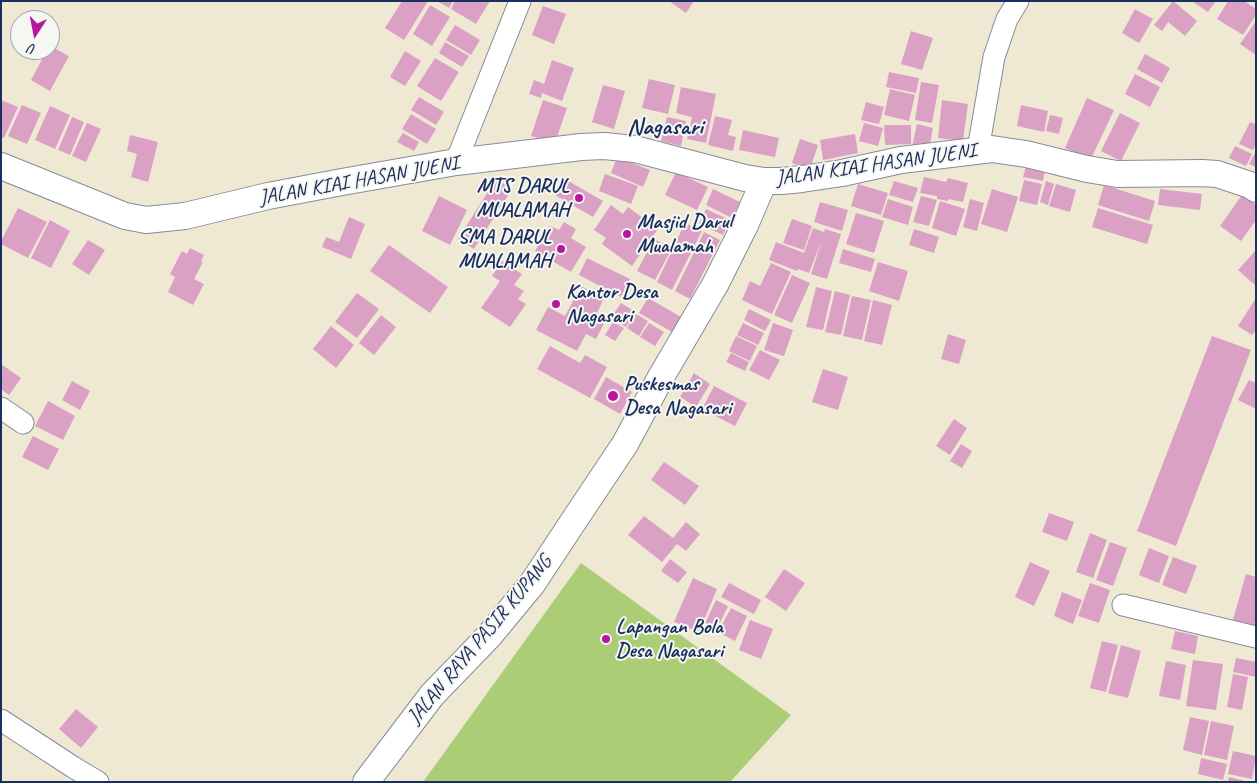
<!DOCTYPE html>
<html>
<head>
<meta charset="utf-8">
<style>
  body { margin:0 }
  #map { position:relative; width:1257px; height:783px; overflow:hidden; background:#efe9d3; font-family:Caveat,sans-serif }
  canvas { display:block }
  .frame { position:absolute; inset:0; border:2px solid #1b2f5e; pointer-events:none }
  .north { position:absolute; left:10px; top:10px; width:50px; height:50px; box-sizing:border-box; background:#f6f6f2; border:1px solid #9ea6b7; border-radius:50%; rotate:191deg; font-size:14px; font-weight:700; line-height:20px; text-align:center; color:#1b2f5e }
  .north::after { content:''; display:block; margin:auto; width:18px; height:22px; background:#b5179e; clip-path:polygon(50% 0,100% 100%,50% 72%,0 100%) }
</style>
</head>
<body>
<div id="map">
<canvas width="1257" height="783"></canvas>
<div class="frame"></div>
<div class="north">U</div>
</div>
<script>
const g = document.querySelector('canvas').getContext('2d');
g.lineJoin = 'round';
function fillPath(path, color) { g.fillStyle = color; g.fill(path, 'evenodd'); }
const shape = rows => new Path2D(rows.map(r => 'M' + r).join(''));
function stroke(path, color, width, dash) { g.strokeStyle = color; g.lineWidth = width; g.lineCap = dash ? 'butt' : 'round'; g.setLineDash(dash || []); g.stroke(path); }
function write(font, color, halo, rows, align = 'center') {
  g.font = font + ' Caveat,sans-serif'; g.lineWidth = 4; g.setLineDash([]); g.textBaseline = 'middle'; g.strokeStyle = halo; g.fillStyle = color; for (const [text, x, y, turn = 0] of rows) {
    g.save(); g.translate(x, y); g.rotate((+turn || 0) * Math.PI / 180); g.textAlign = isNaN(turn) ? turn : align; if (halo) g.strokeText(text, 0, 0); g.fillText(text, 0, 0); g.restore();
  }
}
fillPath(shape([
  [581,563,791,715,730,782,423,782]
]), '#abcd76');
fillPath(shape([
  [402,1,428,1,404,40,385,28],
  [437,1,453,1,449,8],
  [455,1,490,1,476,24,451,9],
  [669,1,694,1,686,13],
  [1173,1,1197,21,1185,36,1168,22,1162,31,1154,25],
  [1192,1,1216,1,1208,12],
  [1228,1,1244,1,1256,9,1256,15,1243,35,1217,19],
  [430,5,450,17,432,46,413,34],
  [543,6,566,14,554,44,532,35],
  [1135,9,1153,19,1139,43,1122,33],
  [1256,21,1256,55,1240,44],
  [455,25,480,40,471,55,446,40],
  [911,31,933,38,922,70,901,64],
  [445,42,469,56,462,67,439,53],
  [50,46,69,56,50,91,31,80,47,50,50,50],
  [405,51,421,61,405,86,390,77],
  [1145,54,1170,68,1162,83,1137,69],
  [435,58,459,72,441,101,417,86],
  [552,60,574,68,562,101,542,93,541,98,529,94,534,80,544,84],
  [889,72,919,78,916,93,886,87],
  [1135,74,1160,87,1150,107,1125,94],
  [649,79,675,85,668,114,642,108],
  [921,82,939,85,932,123,915,120],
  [603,85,625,91,614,129,592,122],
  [681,87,716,94,706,143,687,139,692,117,676,113],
  [890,89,915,95,909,121,884,115],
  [419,97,444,112,436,125,411,110],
  [1087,98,1114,110,1091,159,1065,148],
  [1,100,18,107,4,138,1,137],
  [543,100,567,108,555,143,531,136],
  [942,100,968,104,963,141,938,138],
  [866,102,884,107,879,124,861,120],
  [22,105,41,113,27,144,8,136],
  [1021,105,1048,111,1044,132,1017,126],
  [50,106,70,115,55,149,35,140],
  [1120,113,1140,123,1121,161,1101,151],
  [411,114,436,129,427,144,402,129],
  [1050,115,1063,118,1059,134,1046,131],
  [715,116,732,120,728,135,736,137,733,151,708,145],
  [72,117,84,122,70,155,58,150],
  [667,117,686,121,681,146,661,141],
  [1250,122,1256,124,1256,144,1253,150,1239,144],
  [87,123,101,129,86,162,72,156],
  [864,123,883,128,878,146,859,141],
  [917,124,933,128,929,150,912,147],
  [884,125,911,125,911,144,885,145],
  [743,130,779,138,775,157,739,150],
  [403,133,419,142,414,151,397,142],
  [855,134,858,153,823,160,820,140],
  [130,135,158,142,148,182,131,177,137,154,127,151],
  [800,139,818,145,810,169,792,163],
  [1235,146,1252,154,1246,166,1229,158],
  [1256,151,1256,167,1249,164],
  [617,157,650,170,643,187,611,173],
  [1026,166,1045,171,1043,181,1023,177],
  [676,172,708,187,697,210,665,195],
  [605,174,638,186,631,204,599,191],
  [924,177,946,182,948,178,968,183,963,202,948,199,948,201,937,199,937,196,920,193],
  [496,179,512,189,474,249,458,239],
  [565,179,603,201,593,217,555,195],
  [1024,180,1042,184,1037,205,1019,201],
  [894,181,918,188,913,202,889,195],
  [1046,181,1054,184,1048,205,1040,202],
  [858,184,888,193,881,215,851,206],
  [1056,184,1076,190,1070,212,1049,206],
  [1104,185,1155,201,1149,221,1098,205],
  [713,189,740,202,732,218,706,205],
  [992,189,1018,197,1007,232,981,224],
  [1160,189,1202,194,1200,210,1158,205],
  [1242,195,1256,205,1256,220,1241,241,1220,226],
  [439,196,467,210,450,245,422,231],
  [921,196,937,200,929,226,913,222],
  [888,199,913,207,908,225,882,217],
  [970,199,984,203,977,231,963,227],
  [940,201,965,209,956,236,932,228],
  [820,202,848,210,842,231,814,222],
  [611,205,623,214,628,207,658,229,632,266,602,244,606,238,594,230],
  [18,208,47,222,28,258,1,244,1,241],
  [1098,208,1153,225,1147,244,1092,227],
  [706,209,730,220,723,235,699,224],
  [856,213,884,221,874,253,846,244],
  [349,217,365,224,351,259,322,247,326,237,339,242],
  [792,219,812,226,804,250,783,243],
  [50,220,70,231,51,268,31,258],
  [564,222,576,229,571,238,586,247,571,272,535,251,550,226,559,230],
  [685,223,702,231,672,290,657,282],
  [813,228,824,232,825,229,841,234,827,279,811,274,822,240,809,273,798,269,797,271,769,260,776,242,804,253],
  [914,229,939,237,934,253,909,245],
  [704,232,720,240,690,299,675,291],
  [654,239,672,248,655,280,637,271],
  [88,240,105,250,89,275,72,264],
  [389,245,448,287,430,313,370,271],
  [190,248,204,255,201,261,203,262,194,279,204,284,193,305,168,292,175,277,170,274,182,251,187,254],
  [843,249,875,259,871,272,839,263],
  [1256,250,1256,286,1238,270],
  [587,258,630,279,621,297,579,275],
  [502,261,522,274,514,285,524,291,518,299,526,304,510,327,481,308,500,281,492,276],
  [878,262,908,271,899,301,869,291],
  [771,263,791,272,772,314,742,300,750,281,760,286],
  [792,275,810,283,792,323,774,315],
  [581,286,604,298,597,313,607,318,596,339,586,334,577,351,536,330,548,307,565,316],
  [816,287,832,291,823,330,806,327],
  [835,291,850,295,841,335,825,332],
  [357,293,379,309,357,338,335,322],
  [852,296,871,300,862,340,843,336],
  [648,298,683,318,674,333,639,313],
  [1256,298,1256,330,1252,335,1238,326],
  [873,300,892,305,882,345,864,341],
  [621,303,636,312,626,327,611,318],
  [749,309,771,320,765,331,744,320],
  [636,314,648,321,639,336,627,328],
  [381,315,396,327,374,355,359,343],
  [613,322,624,328,615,341,605,335],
  [649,323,664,332,655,346,640,337],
  [743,323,764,333,758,345,737,335],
  [773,323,793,330,784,356,764,350],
  [331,326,354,345,336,368,313,349],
  [948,334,966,340,959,364,941,359],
  [736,336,757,346,750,361,729,351],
  [1212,336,1251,350,1176,546,1137,531],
  [550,346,580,363,585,355,607,367,590,398,537,369],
  [760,350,780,360,769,380,749,370],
  [731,353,749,362,745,371,726,362],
  [1,364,21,378,9,395,1,389],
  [823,369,848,377,838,410,812,402],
  [694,373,710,384,696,407,680,397],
  [606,377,632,392,620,414,594,399],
  [1249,380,1256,383,1256,409,1238,400],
  [72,381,90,391,80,410,62,400],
  [714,386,747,403,735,426,702,409],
  [48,401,75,416,63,440,35,426],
  [954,419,967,428,950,455,936,446],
  [33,436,59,449,48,470,22,457],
  [961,444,972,451,962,468,950,461],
  [664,462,699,486,685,505,651,480],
  [1049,513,1074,522,1067,541,1042,532],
  [644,516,673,538,686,522,700,534,686,551,677,544,662,562,628,535],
  [1090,533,1107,540,1093,578,1076,572],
  [1110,542,1127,548,1113,586,1096,580],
  [1149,548,1169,556,1159,583,1139,575],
  [1173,557,1197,566,1186,594,1162,585],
  [670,559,687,572,678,583,661,571],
  [1030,562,1050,571,1034,606,1015,597],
  [784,569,805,583,786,611,765,597],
  [1246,574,1256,577,1256,629,1232,623],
  [693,578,717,589,699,632,674,622],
  [729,583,761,600,754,614,721,597],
  [1090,583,1110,590,1099,623,1078,616],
  [1062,592,1082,600,1073,624,1054,616],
  [716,600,728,606,717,629,705,623],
  [731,608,747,616,735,641,718,632],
  [750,620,773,629,761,659,739,650],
  [1175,631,1198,636,1195,654,1171,649],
  [1102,641,1118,645,1106,692,1090,688],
  [1121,645,1141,651,1128,698,1108,693],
  [1236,658,1256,662,1256,677,1233,672],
  [1193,660,1223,664,1216,710,1186,706],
  [1166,661,1186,665,1180,700,1159,696],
  [1233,674,1248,677,1242,710,1227,707],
  [76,709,98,727,81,748,59,729],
  [1190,717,1209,721,1202,755,1183,750],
  [1211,721,1234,726,1227,760,1204,755],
  [1233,751,1256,756,1252,779,1228,774],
  [1201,758,1227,764,1223,780,1198,774],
  [1229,777,1245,781,1245,782,1228,782]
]), '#dba1c5');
const minor = shape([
  [978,150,994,57,1007,19,1018,1],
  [456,162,520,1],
  [1,408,23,423],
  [1123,605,1256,637],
  [1,720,73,767,98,782]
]);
const tertiary = shape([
  [1,166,125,216,146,220,185,216,268,196,342,182,456,162,581,147,604,146,635,149,745,178,764,181,782,181,802,179,842,173,901,160,992,149,1026,154,1087,169,1117,174,1202,173,1217,174,1250,185,1256,189],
  [366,782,432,695,489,636,532,584,573,522,625,444,661,377,716,283,745,225,764,181]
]);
stroke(minor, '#858c98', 23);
stroke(tertiary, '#858c98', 28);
stroke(minor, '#fff', 21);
stroke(tertiary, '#fff', 26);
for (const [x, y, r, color] of [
  [579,198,5,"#b5179e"],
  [627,234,5,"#b5179e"],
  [561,249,5,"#b5179e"],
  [556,304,5,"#b5179e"],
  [613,396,6,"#b5179e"],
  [606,639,5,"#b5179e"]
]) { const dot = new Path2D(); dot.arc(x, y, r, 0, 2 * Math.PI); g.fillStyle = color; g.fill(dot); stroke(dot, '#f6f6f2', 2); }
write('21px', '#1b2f5e', '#f6f6f2', [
  ["JALAN KIAI HASAN JUENI",876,165,-8],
  ["JALAN KIAI HASAN JUENI",359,181,-10],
  ["JALAN RAYA PASIR KUPANG",480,640,-50]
]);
write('bold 21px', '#1b2f5e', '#f6f6f2', [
  ["MTS DARUL",569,186,"right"],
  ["MUALAMAH",569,210,"right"],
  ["Masjid Darul",637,222],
  ["Mualamah",637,246],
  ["SMA DARUL",551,237,"right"],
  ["MUALAMAH",551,261,"right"],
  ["Kantor Desa",566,292],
  ["Nagasari",566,316],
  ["Puskesmas",624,384],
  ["Desa Nagasari",624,408],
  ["Lapangan Bola",616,627],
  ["Desa Nagasari",616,651]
], 'left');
write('bold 24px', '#1b2f5e', '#f6f6f2', [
  ["Nagasari",665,128]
]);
</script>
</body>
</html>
